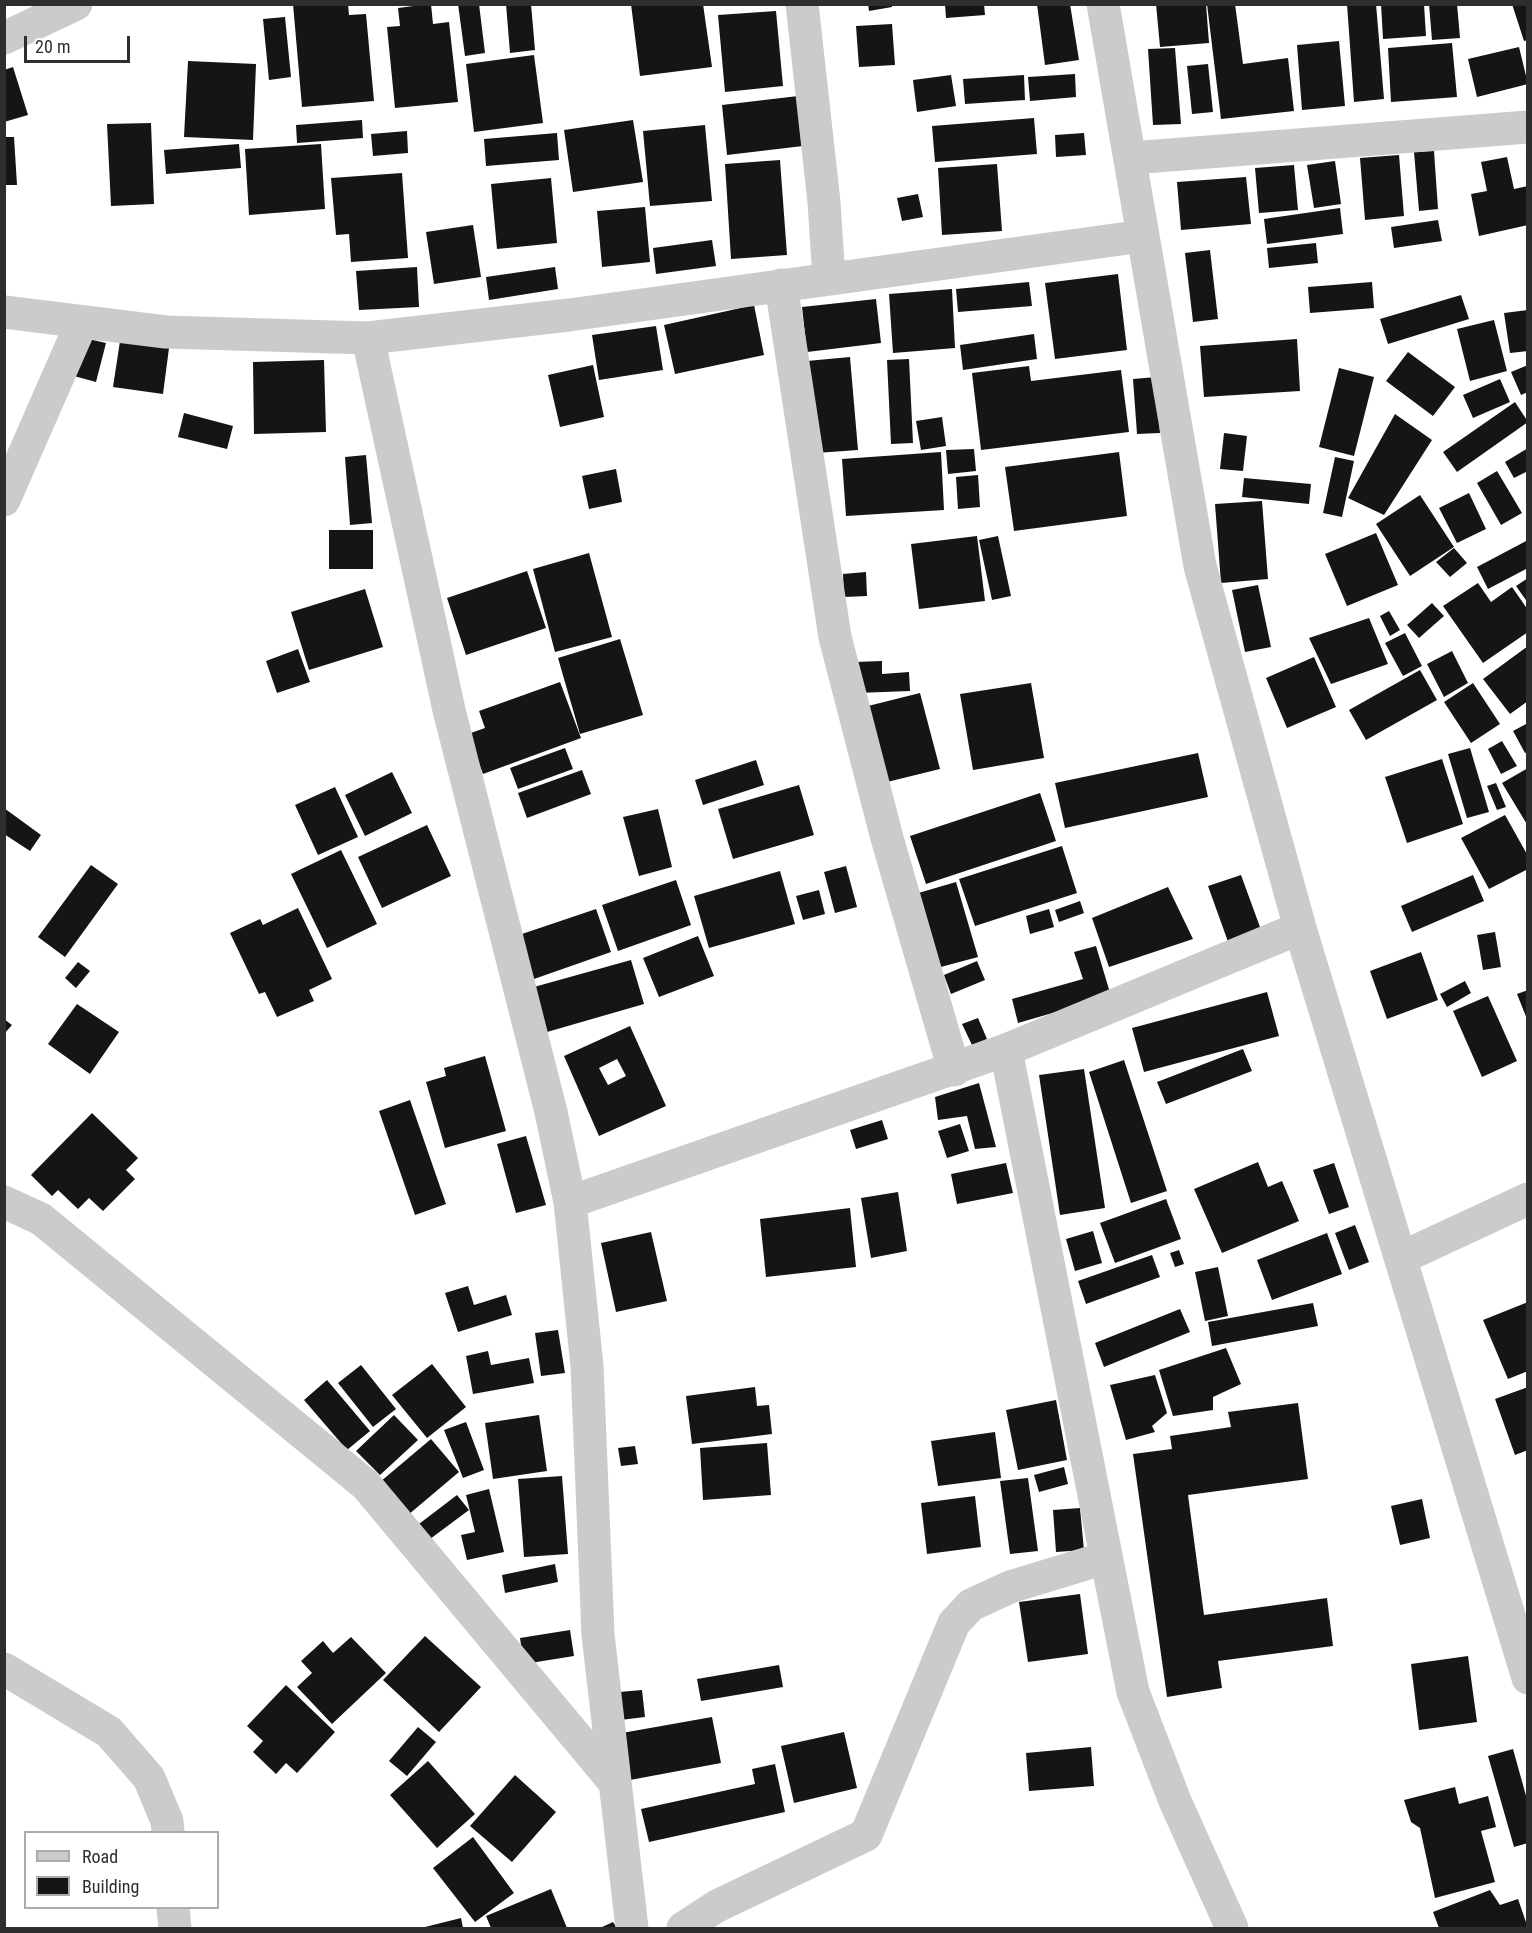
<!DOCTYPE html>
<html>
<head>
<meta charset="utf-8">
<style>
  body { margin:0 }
  #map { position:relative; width:1532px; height:1933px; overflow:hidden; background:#fff; font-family:"Roboto Condensed",sans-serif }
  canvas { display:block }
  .frame { position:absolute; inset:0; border:6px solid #2e2e2e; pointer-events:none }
  .legend { position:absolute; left:24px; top:1831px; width:195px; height:78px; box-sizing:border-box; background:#fff; border:2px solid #ababab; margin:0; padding:8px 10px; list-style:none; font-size:18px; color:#2e2e2e }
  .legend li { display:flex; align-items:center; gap:12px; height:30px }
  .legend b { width:30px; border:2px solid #ababab }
  .scale { position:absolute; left:24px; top:36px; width:106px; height:27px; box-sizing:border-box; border:3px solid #2e2e2e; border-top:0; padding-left:8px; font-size:18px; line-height:21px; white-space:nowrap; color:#2e2e2e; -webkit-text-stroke:4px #fff; paint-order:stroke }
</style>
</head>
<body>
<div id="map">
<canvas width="1532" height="1933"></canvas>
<div class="frame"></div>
<ul class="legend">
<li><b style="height:8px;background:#cbcbcb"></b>Road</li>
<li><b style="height:16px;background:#151515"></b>Building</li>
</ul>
<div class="scale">20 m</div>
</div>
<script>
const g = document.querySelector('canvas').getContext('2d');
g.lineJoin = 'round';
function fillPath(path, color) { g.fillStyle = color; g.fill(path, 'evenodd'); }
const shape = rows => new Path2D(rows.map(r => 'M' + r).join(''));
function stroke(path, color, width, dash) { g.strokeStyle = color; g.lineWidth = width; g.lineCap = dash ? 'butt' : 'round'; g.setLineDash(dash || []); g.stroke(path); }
fillPath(shape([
  [293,4,348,4,349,15,366,14,374,101,302,107],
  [429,4,431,4,433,24,449,22,458,102,395,108,387,27,400,26,398,8],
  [458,4,479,4,485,53,465,56],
  [506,4,531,4,535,50,510,53],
  [631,4,703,4,712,67,640,76],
  [868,4,892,4,892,7,869,11],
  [945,4,984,4,985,15,946,18],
  [1037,4,1070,4,1079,60,1045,65],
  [1156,4,1206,4,1209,43,1160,47],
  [1207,4,1235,4,1243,64,1288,58,1294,111,1221,119],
  [1347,4,1376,4,1384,99,1354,102],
  [1381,4,1424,4,1426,36,1383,39],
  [1429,4,1457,4,1460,38,1432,40],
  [1512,4,1528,4,1528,40,1524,41],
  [776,11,783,86,725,92,718,15],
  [285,17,291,77,269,80,263,19],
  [892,24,895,65,859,67,856,26],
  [1339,41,1345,106,1302,110,1297,45],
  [1452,43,1457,97,1391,102,1388,48],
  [1519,47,1528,84,1477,97,1468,59],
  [1175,48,1181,124,1153,125,1148,49],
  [534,55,543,123,474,132,466,64],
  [188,61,256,64,253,140,184,137],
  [1208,64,1213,112,1192,114,1187,66],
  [13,67,28,115,4,122,4,70],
  [1075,74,1076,97,1030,101,1028,77],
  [951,75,956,106,917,112,913,80],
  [1024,75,1025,100,965,104,963,79],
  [798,96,803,146,727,155,722,105],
  [1034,118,1037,154,935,162,932,126],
  [362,120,363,138,297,143,296,125],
  [633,120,643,182,573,192,564,130],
  [151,123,154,204,111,206,107,124],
  [705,125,712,201,650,206,643,131],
  [407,131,408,153,373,156,371,134],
  [557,133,559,160,486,166,484,139],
  [1084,133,1086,155,1056,157,1055,135],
  [4,137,14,137,17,185,4,185],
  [239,144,241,168,166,174,164,150],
  [321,144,325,209,249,215,245,149],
  [1434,151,1438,209,1419,211,1414,152],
  [1399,155,1404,216,1365,220,1360,158],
  [1507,157,1514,189,1528,186,1528,225,1479,236,1471,194,1487,191,1481,162],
  [780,160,787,255,731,259,725,164],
  [1335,161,1341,204,1314,208,1307,165],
  [997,164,1002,231,942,235,938,168],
  [1294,165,1298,210,1259,213,1255,168],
  [402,173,408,258,351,262,349,234,336,235,331,178],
  [1246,177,1251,224,1181,230,1177,182],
  [551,178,557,243,497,249,491,184],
  [918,194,923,217,902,221,897,198],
  [645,207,650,262,602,267,597,211],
  [1340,208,1343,234,1267,244,1264,219],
  [1438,220,1442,241,1394,248,1391,227],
  [473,225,481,277,434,284,426,232],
  [712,240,716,266,656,274,653,248],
  [1316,243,1318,263,1269,268,1267,248],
  [1210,250,1218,319,1193,322,1185,253],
  [417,267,419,307,359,310,356,271],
  [555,267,558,289,489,300,486,277],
  [1118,274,1127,350,1055,359,1045,283],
  [1029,282,1032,306,958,312,956,289],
  [1372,282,1374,308,1310,313,1308,287],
  [952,289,955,348,893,353,889,294],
  [1461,295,1469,319,1388,344,1380,319],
  [876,299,881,343,807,352,802,307],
  [754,305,764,355,675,374,664,325],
  [1528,310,1528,351,1510,353,1504,313],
  [1494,320,1507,371,1470,381,1457,329],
  [656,326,663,370,599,380,592,335],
  [1034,334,1037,359,963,370,960,345],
  [84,338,106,343,96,382,74,376],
  [1297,339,1300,391,1204,397,1200,346],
  [120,341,169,348,163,394,113,387],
  [1408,352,1455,387,1433,416,1386,381],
  [850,357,858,450,816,453,807,361],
  [909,359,913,443,891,444,887,360],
  [324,360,326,432,254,434,253,362],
  [593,365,604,417,560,427,548,375],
  [1528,365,1528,392,1521,395,1511,372],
  [1029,366,1031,381,1121,370,1129,432,981,450,972,373],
  [1339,368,1374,377,1354,456,1319,447],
  [1156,377,1160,433,1137,434,1133,379],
  [1500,379,1510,402,1473,418,1463,395],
  [1515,402,1528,422,1457,472,1443,452],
  [184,413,233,426,227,449,178,437],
  [1395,414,1432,440,1384,515,1348,498],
  [942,417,946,446,921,450,916,421],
  [1224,433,1247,436,1243,471,1220,469],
  [1528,448,1528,471,1514,478,1505,462],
  [974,449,976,471,948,474,946,450],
  [941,452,944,510,846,516,842,459],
  [1119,452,1127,516,1014,531,1005,467],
  [366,455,372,523,350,525,345,457],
  [1335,457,1354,461,1342,517,1323,513],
  [616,469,622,502,589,509,582,476],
  [1497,471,1522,513,1501,525,1477,483],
  [978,475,980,507,958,509,956,477],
  [1244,478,1311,484,1309,504,1242,497],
  [1469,493,1486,529,1457,543,1439,508],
  [1420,495,1454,547,1410,576,1376,524],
  [1262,501,1268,579,1221,583,1215,504],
  [329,530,373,530,373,569,329,569],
  [1376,533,1398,585,1347,606,1325,554],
  [977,536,985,601,919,609,911,544],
  [998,536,1011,596,992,600,979,540],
  [1528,540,1528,568,1488,589,1477,567],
  [1454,548,1467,563,1450,577,1436,562],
  [589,553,612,637,555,652,533,569],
  [527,571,546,628,466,655,447,598],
  [866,572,867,596,844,597,843,574],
  [1528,578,1528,603,1516,586],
  [1478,583,1491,602,1512,587,1528,610,1528,632,1483,663,1443,606],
  [1258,585,1271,647,1245,652,1232,590],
  [365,589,383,647,309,670,291,612],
  [1432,603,1444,616,1419,638,1407,625],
  [1389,611,1400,630,1390,636,1380,616],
  [1369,618,1388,664,1331,684,1309,638],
  [1405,633,1422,666,1403,676,1385,643],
  [620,639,643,715,580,734,558,658],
  [1528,646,1528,701,1510,714,1483,679],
  [298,649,310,682,277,693,266,661],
  [1452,651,1468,683,1444,697,1427,664],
  [1314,657,1336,707,1287,728,1266,678],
  [882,661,882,674,909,672,910,691,857,693,855,662],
  [1420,670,1437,700,1366,740,1349,710],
  [560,682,581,738,483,774,468,734,485,728,479,711],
  [1031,683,1044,758,973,770,960,694],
  [1473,683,1500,724,1471,743,1444,702],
  [920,693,940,769,883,783,864,707],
  [1528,723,1528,752,1525,753,1513,731],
  [1502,741,1517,766,1501,774,1488,749],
  [565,748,573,769,518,789,510,768],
  [1470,748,1489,812,1467,818,1448,754],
  [1198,753,1208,797,1065,828,1055,783],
  [1442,759,1463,824,1407,843,1385,777],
  [756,760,764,785,703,805,695,780],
  [1528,768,1528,826,1502,783],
  [582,770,591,794,527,818,518,793],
  [392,772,412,813,365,836,345,795],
  [1496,783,1506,807,1497,810,1487,786],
  [799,785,814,835,733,859,718,809],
  [335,787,358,837,318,855,295,805],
  [1040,793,1056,841,926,884,910,836],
  [4,808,41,835,30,851,4,834],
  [658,809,672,867,639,876,623,817],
  [1505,815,1528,856,1528,869,1489,889,1461,838],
  [427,825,451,876,382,908,358,857],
  [1062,846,1077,893,975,926,959,879],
  [341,850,377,924,327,948,291,874],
  [91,865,118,884,65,957,38,937],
  [846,866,857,907,835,913,824,872],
  [780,871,795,924,709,948,694,896],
  [1241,875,1264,938,1231,950,1208,886],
  [1473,875,1484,901,1412,932,1401,906],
  [676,880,691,925,618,951,602,905],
  [956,882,978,957,937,968,915,894],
  [1168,887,1193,939,1109,967,1092,918],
  [819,890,825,914,803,920,796,896],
  [1080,901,1084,913,1059,922,1055,910],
  [298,908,332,979,309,990,314,1001,277,1017,265,992,259,994,230,933,260,919,263,925],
  [596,909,611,952,534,979,519,935],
  [1049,909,1054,927,1030,934,1026,916],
  [1495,932,1501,967,1483,970,1477,935],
  [698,936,714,976,659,997,643,958],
  [1096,946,1111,996,1018,1023,1012,999,1083,979,1074,952],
  [1421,952,1438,1000,1387,1019,1370,971],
  [631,960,644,1004,547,1032,534,987],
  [977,961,985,980,951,994,944,975],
  [78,962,90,971,76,988,65,978],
  [1465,981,1471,993,1447,1007,1440,994],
  [1528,990,1528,1019,1527,1019,1517,994],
  [1267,992,1279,1036,1144,1072,1132,1028],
  [1488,996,1517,1061,1482,1077,1453,1011],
  [77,1004,119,1032,90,1074,48,1044],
  [978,1018,987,1039,972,1045,962,1024],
  [4,1019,12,1025,4,1034],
  [630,1026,666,1106,599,1136,564,1056],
  [617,1059,626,1076,608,1085,599,1068],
  [1243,1049,1252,1071,1166,1104,1157,1082],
  [485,1056,506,1131,445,1148,426,1082,446,1076,444,1068],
  [1124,1060,1167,1191,1131,1203,1089,1072],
  [1084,1069,1105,1208,1060,1215,1039,1075],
  [979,1083,996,1147,975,1149,967,1116,938,1120,935,1097],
  [410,1100,446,1204,415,1215,379,1111],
  [92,1113,138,1158,126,1170,135,1179,103,1211,89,1198,78,1209,58,1190,52,1196,31,1175],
  [882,1120,888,1139,856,1149,850,1130],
  [960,1124,969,1151,947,1158,938,1131],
  [526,1136,546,1205,516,1213,497,1144],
  [1258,1162,1268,1187,1282,1181,1299,1221,1222,1253,1194,1189],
  [1006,1163,1013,1193,957,1204,951,1174],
  [1334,1163,1349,1207,1329,1214,1313,1170],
  [898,1192,907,1251,871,1258,861,1198],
  [1166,1199,1181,1239,1115,1263,1100,1223],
  [850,1208,856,1267,766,1277,760,1219],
  [1355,1225,1369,1262,1349,1270,1335,1233],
  [1093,1231,1102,1263,1075,1271,1066,1239],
  [651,1232,667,1301,616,1312,601,1243],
  [1327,1233,1342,1274,1272,1300,1257,1260],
  [1179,1250,1184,1264,1175,1267,1170,1253],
  [1152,1255,1160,1277,1086,1304,1078,1281],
  [1218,1267,1228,1316,1205,1321,1195,1272],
  [468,1286,474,1305,506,1295,512,1315,458,1332,445,1293],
  [1528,1302,1528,1371,1508,1379,1483,1320],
  [1313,1303,1318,1326,1212,1346,1208,1322],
  [1180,1309,1190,1332,1104,1367,1095,1343],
  [558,1330,565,1373,541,1376,535,1333],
  [1226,1348,1241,1384,1213,1397,1213,1410,1173,1416,1159,1370],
  [488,1351,491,1365,529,1358,534,1383,473,1394,466,1356],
  [432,1364,466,1407,427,1438,392,1395],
  [361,1365,396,1409,373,1427,338,1383],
  [1155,1375,1167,1413,1152,1426,1155,1432,1126,1440,1110,1385],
  [327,1380,370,1431,347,1450,304,1400],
  [755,1387,757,1406,769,1405,772,1434,692,1444,686,1396],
  [1528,1387,1528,1450,1515,1455,1495,1399],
  [1056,1400,1067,1460,1018,1470,1006,1410],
  [1298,1403,1308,1479,1188,1495,1204,1615,1327,1598,1333,1646,1218,1661,1222,1688,1167,1697,1133,1454,1172,1449,1170,1436,1231,1427,1228,1412],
  [394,1415,418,1440,380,1475,356,1451],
  [539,1415,547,1471,493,1479,485,1423],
  [466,1422,484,1470,463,1478,444,1430],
  [995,1432,1001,1478,938,1486,931,1441],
  [431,1439,459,1472,408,1515,380,1482],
  [767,1443,771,1495,703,1500,700,1448],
  [635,1446,638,1464,621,1466,618,1448],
  [1064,1467,1068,1484,1039,1492,1034,1475],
  [562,1476,568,1554,524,1557,518,1479],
  [1028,1478,1038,1551,1010,1554,1000,1481],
  [489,1489,504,1552,467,1560,461,1535,475,1532,466,1495],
  [457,1495,469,1510,426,1542,415,1527],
  [975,1496,981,1547,927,1554,921,1503],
  [1422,1499,1430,1538,1400,1545,1391,1506],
  [1080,1508,1084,1550,1056,1552,1053,1510],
  [555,1564,558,1582,505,1593,502,1575],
  [1080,1594,1088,1654,1028,1662,1019,1602],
  [570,1630,574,1656,524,1664,520,1638],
  [425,1636,481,1687,439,1732,383,1680],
  [351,1637,386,1673,332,1724,297,1687,312,1673,301,1661,323,1641,333,1653],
  [1468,1656,1477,1722,1419,1730,1411,1664],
  [779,1665,783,1687,701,1701,697,1679],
  [286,1685,335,1732,297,1773,286,1763,276,1774,253,1752,263,1741,247,1726],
  [642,1690,645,1717,612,1721,608,1693],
  [712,1717,721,1763,630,1780,622,1733],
  [418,1727,436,1742,407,1776,389,1761],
  [844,1732,857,1788,794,1803,781,1746],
  [1091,1747,1094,1786,1029,1791,1026,1753],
  [1513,1749,1528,1803,1528,1843,1514,1847,1488,1756],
  [428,1761,475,1814,437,1848,390,1795],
  [775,1764,785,1812,649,1842,641,1809,755,1784,752,1769],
  [515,1775,556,1812,512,1862,470,1826],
  [1455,1787,1459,1804,1488,1796,1496,1827,1481,1831,1495,1882,1435,1898,1420,1828,1411,1822,1404,1800],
  [473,1837,514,1893,475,1922,433,1868],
  [551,1889,567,1928,491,1928,486,1916],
  [1490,1890,1500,1905,1518,1899,1528,1928,1439,1928,1433,1912],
  [461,1918,463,1928,421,1928],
  [613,1922,617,1928,600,1928]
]), '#151515');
stroke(shape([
  [802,4,824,202,829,279],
  [1103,4,1200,566,1300,928,1528,1678],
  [4,38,76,4],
  [1131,158,1528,127],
  [781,285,835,637,887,838,954,1070],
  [4,312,166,332,368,338,569,315,1143,236],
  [368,338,449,710,551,1112,570,1202,587,1366,598,1635,632,1928],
  [4,500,82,322],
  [1006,1050,1133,1692,1175,1801,1232,1928],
  [4,1202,41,1219,366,1485,615,1783],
  [570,1202,1006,1050,1300,928],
  [1401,1258,1528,1199],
  [4,1669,109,1732,149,1778,167,1821,168,1832],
  [173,1908,175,1928],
  [683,1928,717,1906,866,1835,954,1623,971,1605,1010,1587,1105,1558]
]), '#cbcbcb', 33);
</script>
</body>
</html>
